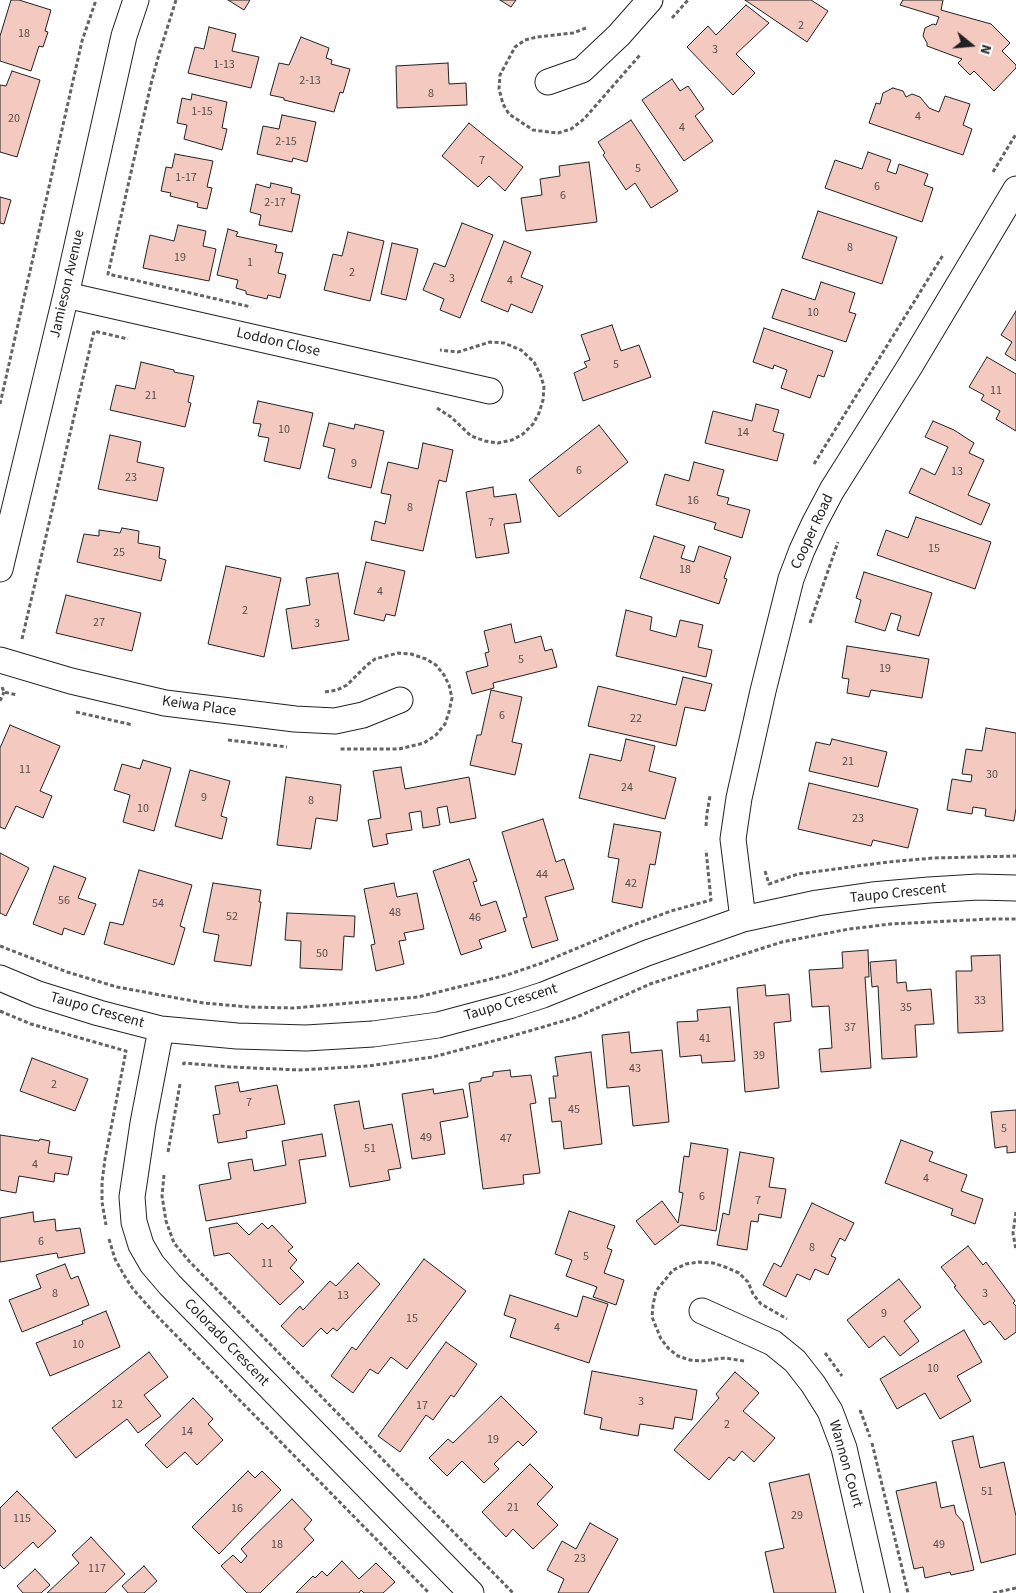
<!DOCTYPE html>
<html>
<head>
<meta charset="utf-8">
<style>
  body { margin:0 }
  #map { position:relative; width:1016px; height:1593px; overflow:hidden; background:#fff; font-family:"Source Sans 3",sans-serif }
  canvas { display:block }
  .north { position:absolute; left:946px; top:20px; width:50px; height:50px; -webkit-text-stroke:4px #fff; paint-order:stroke; rotate:107deg; font-size:14px; font-weight:700; line-height:20px; text-align:center; color:#222 }
  .north::after { content:''; display:block; margin:auto; width:18px; height:22px; background:#222; clip-path:polygon(50% 0,100% 100%,50% 72%,0 100%) }
</style>
</head>
<body>
<div id="map">
<canvas width="1016" height="1593"></canvas>
<div class="north">N</div>
</div>
<script>
const g = document.querySelector('canvas').getContext('2d');
g.lineJoin = 'round';
function fillPath(path, color) { g.fillStyle = color; g.fill(path, 'evenodd'); }
const shape = rows => new Path2D(rows.map(r => 'M' + r).join(''));
function stroke(path, color, width, dash) { g.strokeStyle = color; g.lineWidth = width; g.lineCap = dash ? 'butt' : 'round'; g.setLineDash(dash || []); g.stroke(path); }
function write(font, color, halo, rows, align = 'center') {
  g.font = font + ' "Source Sans 3",sans-serif'; g.lineWidth = 4; g.setLineDash([]); g.textBaseline = 'middle'; g.strokeStyle = halo; g.fillStyle = color; for (const [text, x, y, turn = 0] of rows) {
    g.save(); g.translate(x, y); g.rotate((+turn || 0) * Math.PI / 180); g.textAlign = isNaN(turn) ? turn : align; if (halo) g.strokeText(text, 0, 0); g.fillText(text, 0, 0); g.restore();
  }
}
const building = shape([
  [11,0,19,0,51,10,45,31,48,32,43,47,39,46,31,71,0,61,0,36,11,0],
  [228,0,250,0,244,10,228,0],
  [500,0,516,0,511,7,500,0],
  [745,0,811,0,828,11,807,42,745,0],
  [903,0,943,0,941,10,991,24,1010,43,1002,51,1016,65,1016,68,994,91,974,71,970,75,958,63,962,59,927,46,927,43,923,36,925,28,933,24,936,25,939,17,900,5,903,0],
  [746,5,769,23,736,54,755,73,733,95,687,47,708,26,716,35,746,5],
  [209,27,236,34,232,51,259,57,251,88,188,73,195,47,204,49,209,27],
  [301,37,329,48,326,58,332,60,331,64,350,69,343,93,340,92,334,112,284,100,284,98,270,95,279,63,289,65,301,37],
  [448,63,449,84,466,83,467,105,397,108,396,66,448,63],
  [12,71,40,80,17,157,0,152,0,85,6,86,12,71],
  [672,79,680,91,688,86,704,109,695,116,713,141,684,161,642,100,672,79],
  [893,88,903,91,906,97,912,94,920,97,929,108,939,112,945,96,970,104,963,125,972,129,963,155,869,123,876,103,880,104,883,93,893,88],
  [192,94,227,102,222,128,227,129,222,150,184,139,187,125,177,123,182,98,191,100,192,94],
  [282,115,316,122,307,162,293,158,292,162,257,154,263,126,279,129,282,115],
  [631,120,678,191,651,208,635,183,626,190,603,155,605,153,598,142,631,120],
  [469,123,523,167,505,191,489,176,478,187,442,156,469,123],
  [868,152,891,160,887,171,896,174,899,164,928,174,924,185,933,188,922,222,825,188,835,160,862,169,868,152],
  [175,154,213,161,207,187,212,188,207,209,197,207,198,203,170,196,171,193,161,191,166,167,172,168,175,154],
  [589,162,597,222,526,231,521,198,542,195,540,179,560,176,559,166,589,162],
  [271,183,292,188,291,193,300,195,292,232,259,225,261,215,250,212,256,184,270,188,271,183],
  [0,197,11,200,4,224,0,223,0,197],
  [818,211,897,237,882,284,802,258,818,211],
  [462,223,493,235,460,318,440,310,444,299,423,290,434,263,445,267,462,223],
  [178,225,206,231,203,246,216,249,209,281,143,268,150,235,174,241,178,225],
  [228,229,238,232,236,236,277,245,275,252,283,253,278,273,286,275,280,298,268,295,267,299,246,294,246,291,236,288,238,280,217,275,228,229],
  [348,232,384,241,370,301,324,290,333,254,342,256,348,232],
  [504,241,531,252,521,277,543,286,532,313,511,304,508,312,481,301,504,241],
  [392,243,418,249,406,300,381,294,392,243],
  [821,282,855,293,849,312,856,314,846,342,772,318,782,289,815,300,821,282],
  [1016,311,1016,361,1005,354,1012,342,1001,335,1016,311],
  [612,325,621,351,639,345,651,377,583,401,574,373,587,367,584,362,590,360,581,335,612,325],
  [764,328,833,351,824,377,818,375,810,398,781,388,787,370,774,365,773,369,753,362,764,328],
  [987,357,1016,374,1016,431,996,419,1000,411,981,400,984,395,969,387,987,357],
  [141,362,174,370,174,372,194,376,188,402,191,403,185,427,110,410,116,385,135,389,141,362],
  [258,401,313,413,300,469,264,461,269,438,258,436,261,424,253,423,258,401],
  [756,404,779,410,773,431,784,434,777,461,705,443,713,411,752,421,756,404],
  [933,421,954,430,974,443,969,453,984,460,968,495,990,504,981,525,909,493,921,468,935,475,948,447,925,437,933,421],
  [329,423,354,429,355,424,384,431,371,488,328,478,335,449,323,446,329,423],
  [599,425,628,462,559,517,529,480,599,425],
  [110,435,141,442,137,462,164,468,157,501,98,489,110,435],
  [423,443,453,450,446,482,439,480,423,551,371,540,375,521,385,524,391,495,381,493,388,462,418,469,423,443],
  [694,462,724,470,717,495,729,498,727,504,750,510,742,538,714,529,716,523,656,505,665,474,689,481,694,462],
  [493,487,494,497,516,494,521,522,504,524,509,553,476,558,466,492,493,487],
  [916,517,991,542,975,589,877,555,886,530,908,538,916,517],
  [122,528,139,531,138,543,160,547,159,558,166,560,161,581,77,562,84,534,99,536,99,530,120,533,122,528],
  [654,536,685,546,681,558,694,562,699,546,731,557,724,578,727,579,719,604,640,578,654,536],
  [366,562,405,571,395,616,386,614,384,621,354,614,366,562],
  [226,566,281,578,264,657,208,644,226,566],
  [864,572,932,593,919,636,897,630,901,616,891,613,885,631,855,622,861,600,856,598,864,572],
  [338,573,349,640,292,649,286,609,310,605,306,578,338,573],
  [66,595,141,613,132,651,56,633,66,595],
  [626,610,652,617,650,630,676,637,680,620,703,625,698,647,712,650,706,677,616,656,626,610],
  [511,624,515,643,541,636,545,651,552,649,557,667,493,683,494,688,472,694,466,672,488,666,485,653,489,652,484,631,511,624],
  [847,646,929,659,922,698,871,690,869,697,847,693,849,679,842,678,847,646],
  [683,677,712,684,705,711,685,707,676,746,588,726,598,686,676,705,683,677],
  [491,690,522,697,512,742,522,744,515,775,470,765,477,735,481,735,491,690],
  [10,725,60,746,40,791,52,796,43,818,16,806,5,829,0,827,0,748,10,725],
  [986,728,1016,733,1016,808,1014,821,985,816,986,809,973,807,972,814,947,810,952,779,971,782,972,775,962,774,966,749,982,751,986,728],
  [626,739,655,746,649,771,676,778,665,819,579,798,590,754,621,761,626,739],
  [832,739,887,752,878,787,809,771,816,742,830,745,832,739],
  [143,760,171,768,154,831,123,822,130,795,114,790,122,764,140,769,143,760],
  [401,767,405,789,469,777,476,818,450,823,447,806,437,808,440,825,423,828,421,811,409,813,412,830,386,834,388,844,373,847,368,820,381,818,373,771,401,767],
  [190,770,230,781,221,816,227,818,222,839,175,826,190,770],
  [286,777,341,785,337,821,316,818,311,849,277,845,286,777],
  [809,783,918,809,908,848,873,840,871,846,798,829,809,783],
  [543,819,556,862,564,859,574,889,545,897,558,940,532,948,523,918,527,917,502,832,543,819],
  [614,824,661,832,655,865,650,864,642,908,612,902,619,859,608,857,614,824],
  [0,853,29,868,6,916,0,913,0,853],
  [469,859,477,881,473,882,481,906,496,901,506,931,479,940,482,948,461,955,433,871,469,859],
  [54,866,86,878,78,898,96,904,84,935,64,928,62,935,33,924,54,866],
  [139,870,192,885,180,926,185,928,174,965,104,944,110,922,123,925,139,870],
  [213,883,261,890,259,902,261,902,251,966,214,961,219,935,203,932,213,883],
  [394,883,397,897,417,893,424,929,404,933,406,940,399,941,404,964,376,971,371,945,375,944,364,889,394,883],
  [287,913,355,916,354,937,344,936,342,970,300,968,301,941,285,940,287,913],
  [868,950,869,977,865,977,871,1068,821,1072,819,1049,832,1048,829,1006,812,1007,809,970,843,968,842,952,868,950],
  [1000,955,1003,1031,958,1033,956,971,972,971,971,956,1000,955],
  [896,960,897,983,906,982,907,991,931,989,934,1024,915,1025,917,1057,882,1059,878,986,872,987,870,962,896,960],
  [765,985,766,996,789,994,791,1021,774,1023,779,1088,745,1092,737,988,765,985],
  [730,1007,735,1061,702,1063,701,1055,680,1057,677,1022,698,1021,697,1010,730,1007],
  [629,1032,631,1053,662,1050,669,1122,633,1126,629,1086,607,1088,602,1035,629,1032],
  [591,1052,602,1144,564,1149,561,1121,552,1122,549,1098,556,1098,553,1076,558,1076,555,1057,591,1052],
  [32,1058,88,1079,75,1111,20,1091,32,1058],
  [510,1070,511,1077,531,1075,536,1103,530,1104,540,1173,523,1175,524,1184,483,1189,469,1083,481,1081,481,1078,493,1076,493,1072,510,1070],
  [238,1082,240,1092,277,1085,285,1124,246,1131,247,1138,218,1143,213,1115,220,1114,215,1086,238,1082],
  [433,1089,434,1094,463,1089,468,1117,440,1122,445,1154,412,1159,402,1094,433,1089],
  [359,1101,364,1129,392,1124,401,1168,388,1170,390,1180,350,1187,334,1105,359,1101],
  [1016,1110,1016,1152,1007,1153,1007,1146,995,1148,991,1112,1016,1110],
  [322,1134,326,1156,299,1160,306,1203,206,1221,199,1185,231,1179,228,1163,252,1159,254,1171,286,1165,282,1141,322,1134],
  [0,1135,39,1141,40,1139,50,1141,48,1153,72,1157,68,1175,55,1173,54,1182,19,1176,16,1193,0,1190,0,1135],
  [901,1140,933,1152,929,1161,967,1175,961,1191,983,1199,975,1224,951,1215,953,1209,885,1183,901,1140],
  [691,1143,728,1149,716,1231,681,1225,655,1245,636,1221,662,1201,678,1223,683,1193,679,1192,684,1156,689,1157,691,1143],
  [740,1152,774,1158,769,1187,786,1189,781,1218,759,1214,758,1222,751,1221,747,1250,717,1245,723,1213,729,1215,740,1152],
  [812,1203,854,1223,845,1241,840,1238,831,1256,836,1258,828,1275,815,1269,810,1280,797,1274,786,1297,763,1285,774,1263,781,1267,812,1203],
  [569,1211,615,1226,607,1248,612,1250,604,1273,624,1280,616,1305,593,1297,597,1287,566,1276,572,1260,555,1254,569,1211],
  [33,1212,34,1222,55,1219,56,1231,80,1228,85,1253,58,1258,57,1253,0,1262,0,1218,33,1212],
  [237,1223,249,1235,262,1223,268,1229,272,1225,293,1247,288,1251,297,1260,290,1268,304,1282,280,1305,229,1253,214,1256,209,1228,237,1223],
  [968,1246,983,1265,986,1262,1015,1301,1013,1303,1016,1306,1016,1332,1005,1340,990,1321,984,1325,954,1287,956,1286,941,1267,968,1246],
  [424,1259,466,1291,407,1369,391,1357,378,1374,370,1369,353,1393,331,1376,352,1347,356,1350,424,1259],
  [358,1263,380,1284,337,1331,333,1328,327,1334,321,1328,303,1347,281,1326,300,1306,303,1310,330,1281,336,1286,358,1263],
  [65,1264,71,1279,78,1276,89,1305,22,1332,9,1300,41,1288,36,1275,65,1264],
  [899,1279,921,1307,904,1321,919,1341,900,1356,884,1336,869,1348,847,1320,899,1279],
  [510,1295,577,1317,583,1296,608,1304,589,1363,510,1337,516,1319,504,1315,510,1295],
  [106,1311,120,1347,50,1376,36,1343,83,1324,82,1321,106,1311],
  [964,1330,982,1362,957,1376,971,1401,940,1419,925,1393,897,1409,880,1379,964,1330],
  [446,1342,477,1364,454,1397,451,1395,433,1420,426,1415,400,1452,378,1436,446,1342],
  [149,1352,168,1377,144,1395,161,1416,138,1433,127,1419,76,1458,52,1428,149,1352],
  [592,1371,697,1390,692,1420,675,1417,673,1429,640,1424,638,1436,600,1429,602,1418,584,1414,592,1371],
  [735,1372,759,1393,743,1411,775,1438,754,1462,742,1451,734,1461,729,1457,709,1480,674,1450,719,1398,716,1394,735,1372],
  [501,1396,537,1432,523,1446,518,1441,494,1464,499,1469,484,1483,462,1461,447,1476,429,1458,448,1439,453,1443,501,1396],
  [193,1398,213,1419,208,1424,223,1440,197,1465,185,1452,167,1468,145,1445,193,1398],
  [973,1436,980,1468,1004,1462,1016,1516,1016,1554,981,1563,952,1441,973,1436],
  [530,1464,553,1487,537,1504,558,1525,533,1549,513,1529,506,1537,482,1512,530,1464],
  [248,1471,255,1478,262,1471,281,1490,219,1554,192,1527,248,1471],
  [809,1474,836,1593,774,1593,765,1552,784,1548,769,1483,809,1474],
  [936,1482,941,1508,954,1505,956,1514,963,1522,974,1570,951,1575,950,1572,925,1578,923,1567,914,1569,896,1491,936,1482],
  [17,1491,56,1531,38,1548,33,1542,4,1569,0,1565,0,1508,17,1491],
  [292,1499,312,1520,304,1529,314,1540,260,1593,247,1593,221,1566,233,1555,241,1563,247,1556,241,1549,292,1499],
  [590,1523,618,1539,588,1593,558,1593,564,1579,547,1570,562,1541,576,1549,590,1523],
  [91,1537,125,1574,105,1593,47,1593,79,1563,72,1555,91,1537],
  [342,1561,359,1579,376,1563,395,1582,383,1593,364,1593,361,1590,359,1593,296,1593,313,1576,315,1578,322,1571,327,1576,342,1561],
  [144,1566,157,1581,144,1593,128,1593,122,1586,144,1566],
  [35,1569,50,1585,41,1593,23,1593,17,1586,35,1569]
]);
fillPath(building, '#f3c9c0');
stroke(building, '#222', 1);
const minor = shape([
  [548,82,582,70,619,35,650,0],
  [66,295,490,391],
  [0,569,66,295,124,36,136,0],
  [0,660,71,681,165,703,295,719,335,721,363,715,400,700],
  [743,919,733,839,739,798,763,691,791,579,802,550,815,522,832,490,910,366,1016,189],
  [0,978,38,994,99,1013,161,1029,237,1036,306,1038,373,1034,438,1025,509,1006,543,995,647,953,743,919,817,903,872,895,929,890,978,887,1016,888],
  [161,1029,143,1123,132,1197,134,1222,141,1245,152,1264,170,1285,471,1593],
  [702,1311,773,1343,795,1361,813,1384,830,1411,844,1448,877,1593]
]);
stroke(minor, '#222', 27);
stroke(shape([
  [176,0,159,54,151,84,108,274,251,307],
  [672,18,688,0],
  [586,28,573,33,537,37,525,40,515,47,500,75,499,89,503,104,509,114,533,130,558,133,571,129,584,119,640,55],
  [993,172,1016,134],
  [0,404,82,41,96,0],
  [437,408,451,417,471,436,485,441,498,443,512,440,523,434,533,424,539,413,543,400,544,386,540,374,534,362,521,350,504,343,490,342,458,352,440,350],
  [814,464,943,255],
  [810,623,838,542],
  [22,639,94,331,128,339],
  [2,687,4,692,17,695],
  [325,692,337,690,347,685,367,665,375,659,398,653,411,654,426,659,436,665,444,675,449,685,452,698,449,712,445,724,436,735,424,743,399,749,340,749],
  [0,701,4,692],
  [76,712,133,725],
  [228,740,287,747],
  [706,826,707,813,710,796],
  [765,871,769,884,798,874,888,862,933,858,1016,856],
  [0,946,67,972,117,987,204,1003,249,1007,294,1008,418,997,507,975,542,963,625,928,671,911,711,900,706,850],
  [0,1011,31,1024,126,1051,105,1159,102,1182,102,1202,106,1225],
  [183,1065,184,1063,231,1067,299,1070,368,1066,433,1057,512,1036,577,1017,650,984,782,942,849,929,891,924,990,919,1016,919],
  [168,1152,180,1084],
  [164,1175,162,1196,166,1221,174,1243,189,1261,513,1593],
  [1016,1212,1013,1233,1016,1250],
  [109,1239,115,1259,124,1275,133,1289,156,1315,429,1593],
  [825,1353,842,1376],
  [744,1361,725,1358,701,1361,690,1360,678,1356,669,1349,661,1339,652,1317,653,1305,656,1291,673,1270,686,1264,699,1262,713,1263,725,1267,739,1273,748,1282,753,1294,761,1304,787,1319],
  [860,1410,870,1437],
  [872,1443,908,1593],
  [993,1593,1016,1588]
]), '#646464', 3, [4, 2.5]);
stroke(minor, '#fff', 25);
write('12px', '#564c4a', null, [
  ["2",801,26],
  ["18",24,34],
  ["3",715,50],
  ["1-13",224,65],
  ["2-13",310,81],
  ["8",431,94],
  ["1-15",202,112],
  ["4",918,117],
  ["20",14,119],
  ["4",682,128],
  ["2-15",286,142],
  ["7",482,161],
  ["5",638,169],
  ["1-17",186,178],
  ["6",877,187],
  ["6",563,196],
  ["2-17",275,203],
  ["8",850,248],
  ["19",180,258],
  ["1",250,263],
  ["2",352,273],
  ["3",452,279],
  ["4",510,281],
  ["10",813,313],
  ["5",616,365],
  ["11",996,391],
  ["21",151,396],
  ["10",284,430],
  ["14",743,433],
  ["9",354,464],
  ["6",579,471],
  ["13",957,472],
  ["23",131,478],
  ["16",693,501],
  ["8",410,508],
  ["7",491,523],
  ["15",934,549],
  ["25",119,553],
  ["18",685,570],
  ["4",380,592],
  ["2",245,611],
  ["27",99,623],
  ["3",317,624],
  ["5",521,660],
  ["19",885,669],
  ["6",502,716],
  ["22",636,719],
  ["21",848,762],
  ["11",25,770],
  ["30",992,775],
  ["24",627,788],
  ["9",204,798],
  ["8",311,801],
  ["10",143,809],
  ["23",858,819],
  ["44",542,875],
  ["42",631,884],
  ["56",64,901],
  ["54",158,904],
  ["48",395,913],
  ["52",232,917],
  ["46",475,918],
  ["50",322,954],
  ["33",980,1001],
  ["35",906,1008],
  ["37",850,1028],
  ["41",705,1039],
  ["39",759,1056],
  ["43",635,1069],
  ["2",54,1085],
  ["7",249,1103],
  ["45",574,1110],
  ["5",1004,1129],
  ["49",426,1138],
  ["47",506,1139],
  ["51",370,1149],
  ["4",35,1165],
  ["4",926,1179],
  ["6",702,1197],
  ["7",758,1201],
  ["6",41,1242],
  ["8",812,1248],
  ["5",586,1257],
  ["11",267,1264],
  ["8",55,1294],
  ["3",985,1294],
  ["13",343,1296],
  ["9",884,1314],
  ["15",412,1319],
  ["4",557,1328],
  ["10",78,1345],
  ["10",933,1369],
  ["3",641,1402],
  ["12",117,1405],
  ["17",422,1406],
  ["2",727,1425],
  ["14",187,1432],
  ["19",493,1440],
  ["51",987,1492],
  ["21",513,1508],
  ["16",237,1509],
  ["29",797,1516],
  ["115",22,1519],
  ["18",277,1545],
  ["49",939,1545],
  ["23",580,1559],
  ["117",97,1569]
]);
write('15px', '#222', '#fff', [
  ["Jamieson Avenue",68,284,-77],
  ["Loddon Close",278,343,13],
  ["Cooper Road",813,532,-65],
  ["Keiwa Place",199,707,8],
  ["Taupo Crescent",898,894,-6],
  ["Taupo Crescent",511,1003,-17],
  ["Taupo Crescent",97,1011,16],
  ["Colorado Crescent",226,1343,46],
  ["Wannon Court",845,1464,74]
]);
</script>
</body>
</html>
